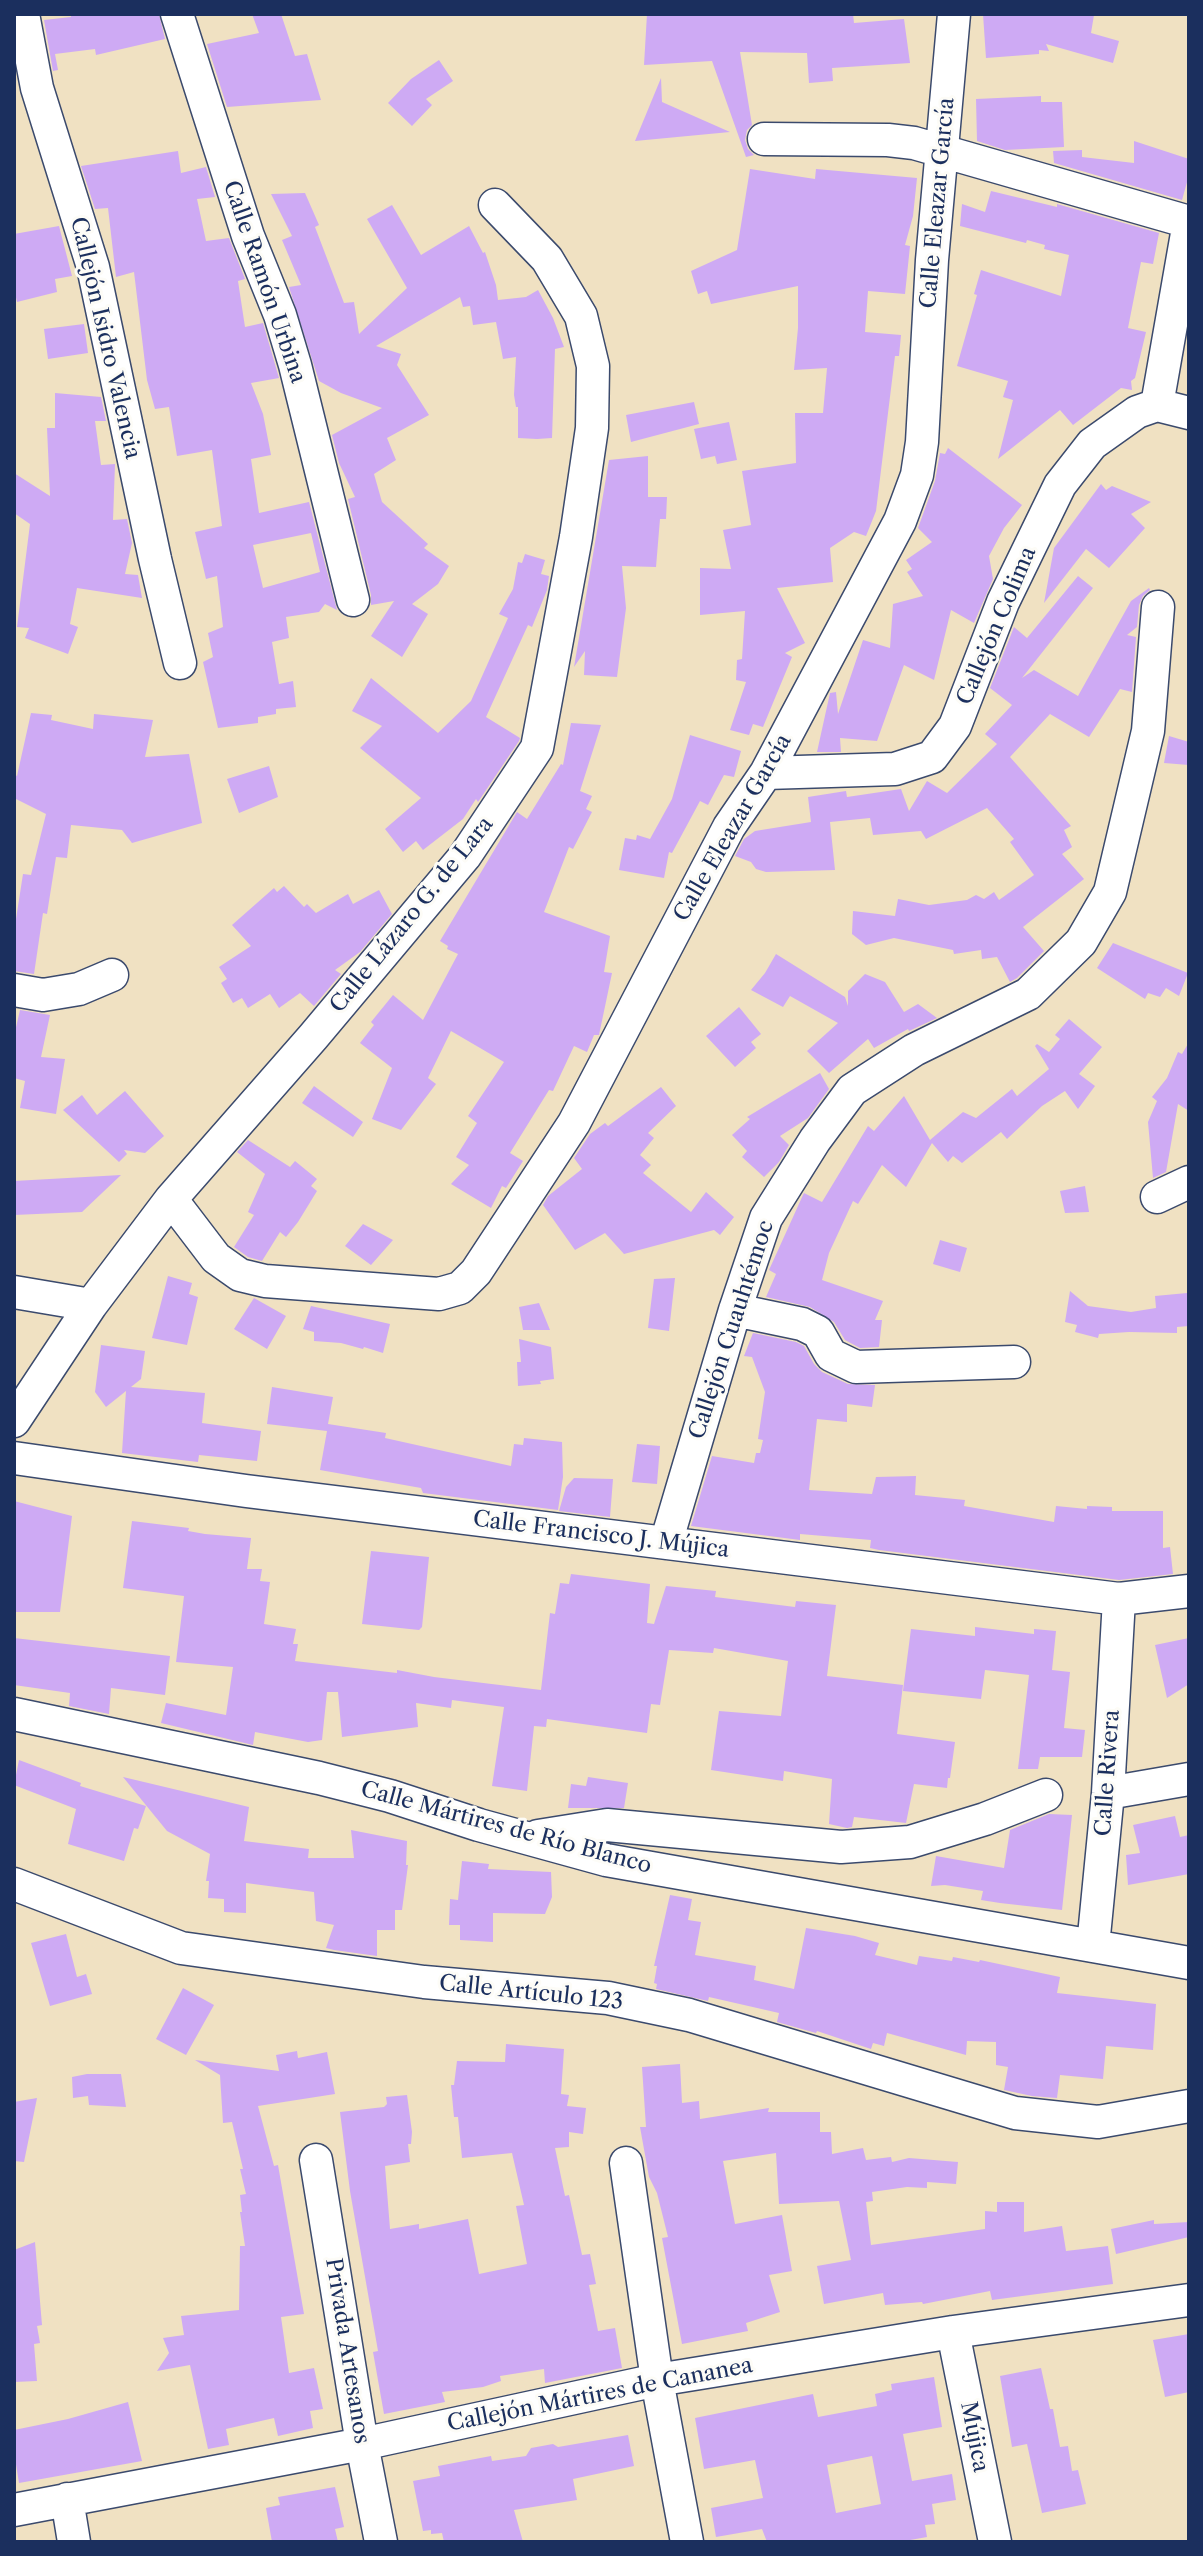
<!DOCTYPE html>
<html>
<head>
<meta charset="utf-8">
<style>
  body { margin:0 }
  #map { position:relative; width:1203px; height:2556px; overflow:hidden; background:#f0e1c2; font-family:"Libre Caslon Text",serif }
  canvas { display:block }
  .frame { position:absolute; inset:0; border:16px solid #1b2f5e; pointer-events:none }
</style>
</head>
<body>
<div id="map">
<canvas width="1203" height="2556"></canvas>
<div class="frame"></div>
</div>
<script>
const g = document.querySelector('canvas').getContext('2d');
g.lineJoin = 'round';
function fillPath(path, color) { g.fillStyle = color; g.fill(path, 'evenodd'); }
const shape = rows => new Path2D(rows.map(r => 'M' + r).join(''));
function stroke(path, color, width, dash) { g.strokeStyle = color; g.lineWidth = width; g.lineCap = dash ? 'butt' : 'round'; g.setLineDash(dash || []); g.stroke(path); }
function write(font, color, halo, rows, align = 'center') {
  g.font = font + ' "Libre Caslon Text",serif'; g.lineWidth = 6; g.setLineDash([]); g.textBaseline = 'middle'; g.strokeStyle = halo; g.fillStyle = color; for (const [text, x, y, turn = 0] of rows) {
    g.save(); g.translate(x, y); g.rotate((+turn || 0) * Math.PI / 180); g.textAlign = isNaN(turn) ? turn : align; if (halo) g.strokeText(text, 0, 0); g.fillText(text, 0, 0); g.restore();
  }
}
fillPath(shape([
  [71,14,159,14,165,39,96,55,95,49,55,54,58,70,53,71,44,20,71,17],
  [252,14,281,14,295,56,307,54,321,100,227,107,207,44,259,33],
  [647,14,853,14,854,23,904,19,910,63,832,68,833,81,809,83,807,53,740,52,752,125,747,130,745,140,748,149,754,155,746,157,712,61,644,65],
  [983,14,1094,15,1091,33,1119,41,1113,63,1046,44,1049,51,1039,50,1039,54,986,58],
  [439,60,453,81,426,99,432,105,412,126,388,103,411,79],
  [661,78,662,102,730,132,635,141],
  [1041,96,1041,102,1062,102,1064,147,1005,150,977,141,976,99],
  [1134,141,1189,159,1189,175,1182,200,1054,163,1053,151,1082,150,1082,157,1134,163],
  [178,151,181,173,206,167,215,197,197,199,206,241,229,238,245,279,238,281,245,327,263,323,279,378,251,383,263,414,271,455,251,459,259,513,309,502,337,610,325,604,319,612,286,617,289,638,272,642,279,684,293,681,296,707,276,709,276,714,258,717,258,723,218,728,203,662,213,657,208,633,223,627,217,576,206,579,195,532,222,526,212,450,177,456,169,407,155,409,147,380,134,272,116,277,108,208,95,209,81,166],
  [311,533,320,572,263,588,253,545],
  [750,169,815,179,816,169,917,178,913,216,905,245,910,246,905,294,868,291,865,332,901,335,899,356,895,356,876,511,866,536,854,532,830,548,833,582,777,588,805,643,785,653,792,657,763,727,753,724,749,735,730,730,746,682,736,680,737,660,742,659,745,611,700,615,700,568,731,569,723,530,751,525,742,471,796,463,795,413,823,413,827,368,794,370,798,328,798,286,711,304,707,291,698,294,691,271,737,250],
  [991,191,1057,207,1057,204,1159,233,1153,264,1141,262,1128,328,1146,332,1135,378,1131,381,1132,390,1121,388,1073,425,1060,410,998,459,1013,400,1003,397,1008,381,957,366,977,295,974,294,981,270,1061,296,1069,255,1044,249,1045,245,1027,240,1026,243,960,226,962,204,985,212],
  [305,193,319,225,315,227,344,303,354,302,359,334,407,288,367,219,392,205,421,255,469,226,483,253,485,252,496,285,498,300,526,297,538,290,553,318,564,347,555,349,552,438,537,439,518,438,518,407,516,407,514,395,516,357,503,359,496,322,473,325,470,306,463,307,460,297,376,346,401,354,397,365,429,415,387,438,396,460,374,474,382,502,428,544,424,548,449,566,438,584,412,604,428,614,402,657,371,636,394,601,371,605,371,595,348,499,355,497,339,463,332,435,382,408,341,393,319,381,289,287,301,285,282,240,292,236,271,194],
  [59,226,72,276,55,279,57,292,17,302,14,288,14,234],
  [84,324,88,353,48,359,44,329],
  [55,393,101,397,106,421,95,421,101,465,115,464,113,520,127,519,132,543,125,574,138,575,142,598,77,588,70,624,78,627,68,654,25,638,29,628,17,627,30,524,14,513,14,473,50,496,47,428,55,428],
  [694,402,699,424,631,442,626,415],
  [729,422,737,460,717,464,715,456,701,459,694,429],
  [948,448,1022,505,1004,528,989,556,993,579,974,623,951,610,934,680,904,665,877,741,840,738,841,752,817,752,830,693,836,692,838,714,863,640,890,648,893,604,923,596,907,572,912,569,906,560,932,542,918,528,935,481,940,453,945,454],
  [648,456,648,497,667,497,666,519,660,519,656,567,622,566,626,608,617,677,584,675,585,651,574,667,609,460],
  [1101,484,1106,490,1112,486,1151,502,1131,514,1145,528,1109,568,1086,549,1044,603,1054,548],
  [525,554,545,560,541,574,549,576,547,590,532,627,528,625,486,717,520,738,519,741,478,802,476,799,463,819,423,850,416,841,403,852,385,829,421,798,360,748,382,726,352,711,371,678,438,733,471,701,508,618,499,614,513,589,518,562,522,563],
  [1078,576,1093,588,1022,678,1034,670,1078,696,1131,601,1149,588,1150,590,1143,596,1139,605,1137,627,1127,635,1136,637,1132,692,1120,689,1089,737,1050,714,1010,757,1071,826,1064,830,1072,847,1062,854,1084,879,1023,927,1044,951,1017,978,1010,982,997,957,982,959,981,950,954,954,953,950,894,938,866,945,852,934,853,911,895,916,898,899,929,905,967,900,976,895,984,899,994,892,999,900,1034,875,1010,842,1014,839,987,808,926,839,921,831,873,835,870,818,830,822,835,870,766,872,756,869,751,862,735,856,744,839,755,831,811,822,808,797,846,791,847,797,901,789,909,811,927,781,947,793,997,744,985,734,1012,705,990,688,1014,627,1027,638],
  [31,713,52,715,51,720,93,729,94,714,153,720,145,757,189,754,202,823,132,843,122,830,71,825,67,858,56,857,47,914,43,913,34,974,14,971,14,932,23,874,31,875,46,814,14,798,14,774,17,776],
  [571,723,601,725,580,791,592,796,586,809,592,812,573,849,569,847,544,912,610,936,604,972,612,973,599,1035,594,1035,587,1052,574,1046,553,1091,549,1090,510,1153,523,1161,506,1188,502,1186,491,1208,451,1184,469,1165,456,1157,477,1123,468,1116,504,1062,451,1031,428,1078,436,1084,401,1130,372,1119,392,1068,360,1043,374,1025,371,1022,393,995,423,1020,458,954,447,949,448,946,440,941,517,812,527,819,561,764,563,765],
  [690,735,741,751,734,777,724,775,708,805,700,801,672,853,669,852,664,878,619,870,625,838,636,840,637,835,650,839,672,799],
  [1169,736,1189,742,1189,765,1164,763],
  [269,766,278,797,239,813,227,779],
  [284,886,304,907,307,904,316,913,348,894,353,904,379,890,392,914,360,952,335,970,341,974,314,1006,300,993,279,1008,270,994,248,1008,242,998,233,1003,221,983,227,979,219,967,251,946,232,925,274,888,277,892],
  [1113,943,1188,973,1179,996,1166,988,1160,997,1148,993,1145,999,1097,968],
  [776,954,845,997,848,1006,848,991,865,974,885,982,904,1012,918,1004,937,1018,909,1031,908,1029,874,1048,868,1039,829,1073,807,1051,838,1023,790,996,783,1007,751,990,765,973],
  [739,1007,761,1034,751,1042,756,1048,735,1067,706,1036],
  [20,1010,50,1015,41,1057,65,1059,56,1114,20,1108,25,1081,14,1078,14,1036],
  [1069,1019,1102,1047,1079,1074,1095,1086,1078,1109,1065,1091,1042,1106,1007,1139,1001,1132,962,1163,953,1156,948,1162,932,1143,906,1187,882,1165,858,1204,853,1201,829,1253,822,1280,883,1301,875,1320,882,1320,879,1347,860,1348,845,1340,834,1322,810,1307,766,1297,776,1274,769,1270,803,1195,804,1193,822,1202,868,1126,874,1131,904,1096,930,1140,963,1112,976,1118,1012,1089,1017,1096,1049,1069,1035,1046,1037,1044,1049,1052,1060,1039,1055,1035],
  [1189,1042,1189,1111,1178,1104,1166,1172,1153,1178,1148,1122,1157,1101,1152,1097,1167,1078,1178,1052,1182,1054],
  [820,1073,829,1089,808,1118,780,1136,789,1145,779,1162,764,1177,742,1157,747,1151,732,1135,750,1119,747,1117],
  [314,1086,363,1122,353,1137,302,1103],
  [661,1087,676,1106,648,1133,654,1138,640,1155,651,1165,643,1173,691,1212,706,1192,734,1217,720,1235,714,1230,624,1254,605,1233,575,1250,543,1205,548,1196,582,1169,574,1158,590,1134,605,1123,608,1126],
  [125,1091,164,1136,145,1153,124,1150,127,1154,119,1162,63,1110,82,1095,97,1115],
  [248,1140,290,1167,295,1161,317,1179,311,1186,317,1191,298,1222,286,1237,280,1232,262,1261,248,1257,234,1247,254,1215,248,1212,265,1174,237,1152],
  [121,1175,82,1212,14,1215,14,1181],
  [1085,1186,1089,1212,1065,1213,1060,1191],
  [363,1224,393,1240,371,1265,345,1246],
  [940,1240,967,1248,960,1272,933,1264],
  [168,1276,192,1283,189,1294,198,1297,187,1345,152,1338],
  [675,1278,669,1331,648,1328,654,1279],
  [1070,1291,1088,1306,1131,1312,1156,1308,1155,1296,1187,1293,1189,1326,1177,1327,1177,1333,1129,1332,1099,1334,1098,1338,1075,1332,1077,1325,1065,1322],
  [254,1298,286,1316,267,1349,234,1329],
  [539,1303,550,1330,523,1330,519,1307],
  [311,1306,390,1324,383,1353,364,1347,363,1349,341,1343,314,1341,314,1332,303,1329],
  [753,1333,796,1342,804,1346,814,1364,822,1372,848,1384,875,1385,872,1407,847,1404,847,1422,817,1419,809,1490,872,1494,876,1477,916,1476,915,1495,965,1500,964,1506,1054,1522,1056,1506,1087,1509,1087,1506,1112,1507,1112,1511,1163,1511,1163,1548,1170,1547,1173,1574,1119,1580,879,1550,870,1548,871,1540,800,1534,800,1540,691,1526,712,1456,754,1463,756,1453,760,1453,763,1440,758,1439,765,1392,752,1357,744,1356],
  [519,1339,551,1347,554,1379,540,1381,541,1384,518,1386,517,1362,521,1362],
  [101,1345,145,1351,141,1379,131,1387,205,1393,202,1423,261,1431,257,1461,199,1455,198,1462,122,1453,126,1391,106,1407,95,1392],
  [272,1387,333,1397,328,1424,386,1433,385,1438,511,1466,514,1444,523,1445,524,1438,562,1442,563,1477,558,1510,423,1493,421,1488,320,1470,327,1431,267,1424],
  [637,1444,660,1446,657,1484,632,1482],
  [574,1478,613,1479,610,1517,559,1511,566,1487],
  [14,1501,72,1516,60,1612,14,1612],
  [132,1521,189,1528,188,1531,205,1534,251,1538,247,1569,262,1569,260,1581,270,1582,264,1624,296,1629,293,1644,298,1644,295,1661,397,1673,397,1670,434,1677,541,1690,550,1613,555,1614,560,1583,569,1584,571,1574,650,1584,647,1623,654,1624,666,1586,716,1591,715,1597,795,1607,796,1601,836,1605,827,1676,903,1685,897,1734,955,1742,950,1778,948,1778,947,1788,914,1784,906,1823,854,1817,852,1827,847,1828,829,1824,832,1779,784,1771,783,1781,711,1770,719,1711,781,1716,788,1661,714,1648,713,1653,669,1650,660,1705,651,1704,647,1733,547,1719,546,1727,534,1726,527,1791,492,1786,504,1707,452,1700,451,1708,416,1703,418,1727,342,1737,338,1692,327,1692,322,1740,308,1742,255,1732,253,1745,161,1723,166,1703,226,1715,233,1667,176,1662,184,1596,123,1588],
  [371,1551,429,1557,422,1627,419,1630,362,1624],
  [975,1627,1034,1634,1034,1629,1056,1631,1052,1670,1070,1672,1064,1728,1085,1730,1082,1757,1040,1757,1038,1769,1018,1769,1029,1675,985,1670,981,1699,903,1691,911,1629,975,1636],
  [14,1638,170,1656,165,1695,111,1688,109,1714,69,1706,70,1693,14,1685],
  [1189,1638,1189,1684,1167,1698,1155,1645],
  [19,1760,81,1783,80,1786,146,1806,138,1829,134,1828,124,1861,68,1844,76,1809,14,1785],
  [123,1777,249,1807,244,1841,309,1849,308,1858,354,1858,351,1830,407,1841,406,1865,408,1865,402,1910,395,1910,395,1930,377,1930,377,1956,334,1950,326,1948,334,1925,316,1921,314,1892,246,1883,246,1913,224,1912,224,1899,208,1898,209,1881,206,1881,210,1854,167,1831],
  [588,1777,628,1783,624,1808,568,1808,571,1784,586,1786],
  [1049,1814,1072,1815,1062,1910,1000,1903,981,1900,983,1891,945,1885,931,1886,936,1856,1004,1868,1010,1830],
  [1175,1816,1180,1837,1189,1835,1189,1874,1128,1885,1126,1855,1140,1853,1133,1825],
  [462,1861,489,1864,488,1869,551,1872,552,1897,545,1914,493,1913,493,1942,460,1940,460,1925,449,1925,450,1899,458,1900],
  [670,1895,692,1899,688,1920,701,1922,695,1955,756,1966,754,1980,794,1989,806,1928,855,1936,879,1943,875,1955,917,1965,919,1956,952,1961,953,1957,979,1962,980,1960,1060,1977,1057,1993,1156,2004,1153,2050,1106,2046,1103,2079,1060,2075,1057,2098,1032,2096,1004,2090,1008,2067,996,2065,996,2042,967,2041,966,2055,887,2033,884,2046,873,2043,871,2049,817,2031,816,2033,777,2022,779,2013,709,1997,708,2001,656,1989,657,1984,654,1983,657,1966,654,1966],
  [66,1934,77,1977,86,1974,92,1994,50,2006,31,1943],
  [183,1988,214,2005,186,2055,156,2039],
  [506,2044,564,2049,561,2094,569,2095,567,2106,586,2108,583,2134,569,2132,569,2147,555,2148,565,2196,569,2195,582,2255,590,2254,596,2284,589,2285,598,2331,615,2328,622,2368,545,2383,544,2369,500,2376,501,2381,483,2387,442,2392,445,2402,384,2414,373,2352,378,2351,350,2191,340,2112,384,2107,387,2104,386,2097,407,2095,412,2132,411,2144,408,2144,410,2162,385,2166,390,2229,419,2224,419,2229,468,2219,479,2274,527,2264,516,2206,524,2205,512,2153,462,2158,458,2117,454,2117,451,2085,454,2085,457,2061,505,2062],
  [297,2051,298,2058,327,2052,335,2094,258,2106,274,2166,278,2165,304,2314,281,2317,289,2373,314,2368,323,2409,310,2411,313,2428,278,2436,274,2418,226,2429,229,2445,208,2449,190,2365,157,2371,169,2353,163,2338,184,2335,181,2316,239,2310,240,2246,245,2246,240,2212,242,2212,240,2195,246,2194,240,2169,243,2169,232,2122,223,2123,220,2075,195,2060,279,2071,276,2055],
  [680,2064,682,2103,699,2101,700,2119,769,2108,768,2112,820,2112,820,2132,831,2132,832,2154,863,2148,866,2160,891,2157,892,2162,909,2158,958,2162,956,2184,927,2182,927,2188,907,2187,872,2192,873,2201,866,2202,871,2245,985,2229,985,2211,997,2212,997,2202,1024,2202,1024,2232,1062,2226,1066,2251,1108,2246,1113,2284,992,2300,990,2291,923,2304,922,2302,885,2305,883,2293,824,2304,817,2266,851,2260,839,2201,779,2204,776,2153,723,2161,735,2224,782,2215,792,2271,769,2275,780,2312,746,2323,748,2331,682,2344,662,2238,668,2237,657,2193,649,2177,640,2127,646,2127,642,2067],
  [87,2074,121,2074,126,2107,89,2105,88,2096,73,2098,72,2077],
  [37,2098,24,2162,14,2161,14,2102],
  [1154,2220,1154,2224,1189,2222,1189,2237,1116,2254,1111,2229],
  [35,2242,42,2325,37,2326,40,2343,34,2344,37,2381,14,2382,14,2250],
  [1189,2334,1189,2392,1165,2397,1153,2340],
  [1041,2368,1050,2409,1053,2409,1060,2447,1068,2446,1072,2471,1078,2470,1086,2504,1042,2513,1027,2444,1012,2447,1000,2376],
  [934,2377,942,2427,903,2434,912,2481,952,2474,956,2500,932,2504,935,2524,925,2525,927,2537,899,2542,767,2542,762,2529,716,2537,711,2508,763,2498,755,2460,704,2469,695,2418,813,2394,818,2417,877,2406,875,2394,892,2390,891,2384],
  [872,2456,881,2504,836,2513,827,2465],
  [128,2402,142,2461,19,2483,14,2452,14,2430,68,2419],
  [628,2435,634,2466,573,2479,577,2500,514,2510,523,2542,444,2542,442,2533,431,2534,431,2530,423,2531,413,2481,440,2476,438,2466,491,2456,492,2461,526,2456,531,2448,553,2444,558,2447],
  [335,2487,344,2527,335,2529,338,2542,272,2542,266,2508,280,2505,278,2497]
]), '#ceaaf4');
const minor = shape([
  [23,14,37,88,93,267,155,559,180,663],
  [177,14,248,236,280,315,295,365,353,600],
  [764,139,888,140,914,143,1189,222],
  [1157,405,1189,222],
  [766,773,895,769,932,757,955,726,1003,602,1060,485,1092,444,1137,412,1157,405,1189,413],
  [14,990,43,995,79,989,112,975],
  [1157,1197,1189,1182],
  [171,1199,216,1258,240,1275,265,1281,439,1294,460,1288,476,1272,574,1123,729,827,766,773,900,521,917,475,922,442,932,260,954,14],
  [14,1292,91,1305],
  [735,1310,802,1324,818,1332,831,1355,856,1367,1014,1362],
  [14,1421,91,1305,171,1199,313,1037,465,856,537,748,576,537,592,428,593,366,581,316,547,259,495,205],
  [14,1458,246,1491,1119,1599,1189,1591],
  [666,1543,735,1310,766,1218,815,1140,852,1090,914,1050,1028,994,1081,942,1110,892,1148,731,1158,607],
  [14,1714,319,1778,390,1796,479,1825,606,1860,1189,1963],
  [1108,1793,1189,1779],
  [538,1836,607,1825,841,1847,910,1842,985,1819,1046,1795],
  [14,1884,181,1948,424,1982,608,1998,689,2015,1015,2113,1098,2122,1189,2106],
  [1093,1946,1108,1793,1119,1599],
  [316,2160,362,2444,381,2542],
  [626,2163,657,2380,687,2542],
  [953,2332,995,2542],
  [67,2499,74,2542],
  [14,2510,362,2444,657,2380,953,2332,1189,2300]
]);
stroke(minor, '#3b4a6d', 35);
stroke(minor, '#fff', 32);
write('22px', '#1b2f5e', '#fdfcf7', [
  ["Calle Eleazar García",938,203,-85],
  ["Calle Ramón Urbina",264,282,71],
  ["Callejón Isidro Valencia",105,338,77],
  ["Callejón Colima",997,626,-67],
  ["Calle Eleazar García",733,828,-60],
  ["Calle Lázaro G. de Lara",412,915,-51],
  ["Callejón Cuauhtémoc",732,1330,-72],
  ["Calle Francisco J. Mújica",601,1535,7],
  ["Calle Rivera",1108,1773,-86],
  ["Calle Mártires de Río Blanco",506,1828,15],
  ["Calle Artículo 123",531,1993,6],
  ["Privada Artesanos",347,2351,81],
  ["Callejón Mártires de Cananea",600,2395,-11],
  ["Mújica",974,2437,79]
]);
</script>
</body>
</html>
